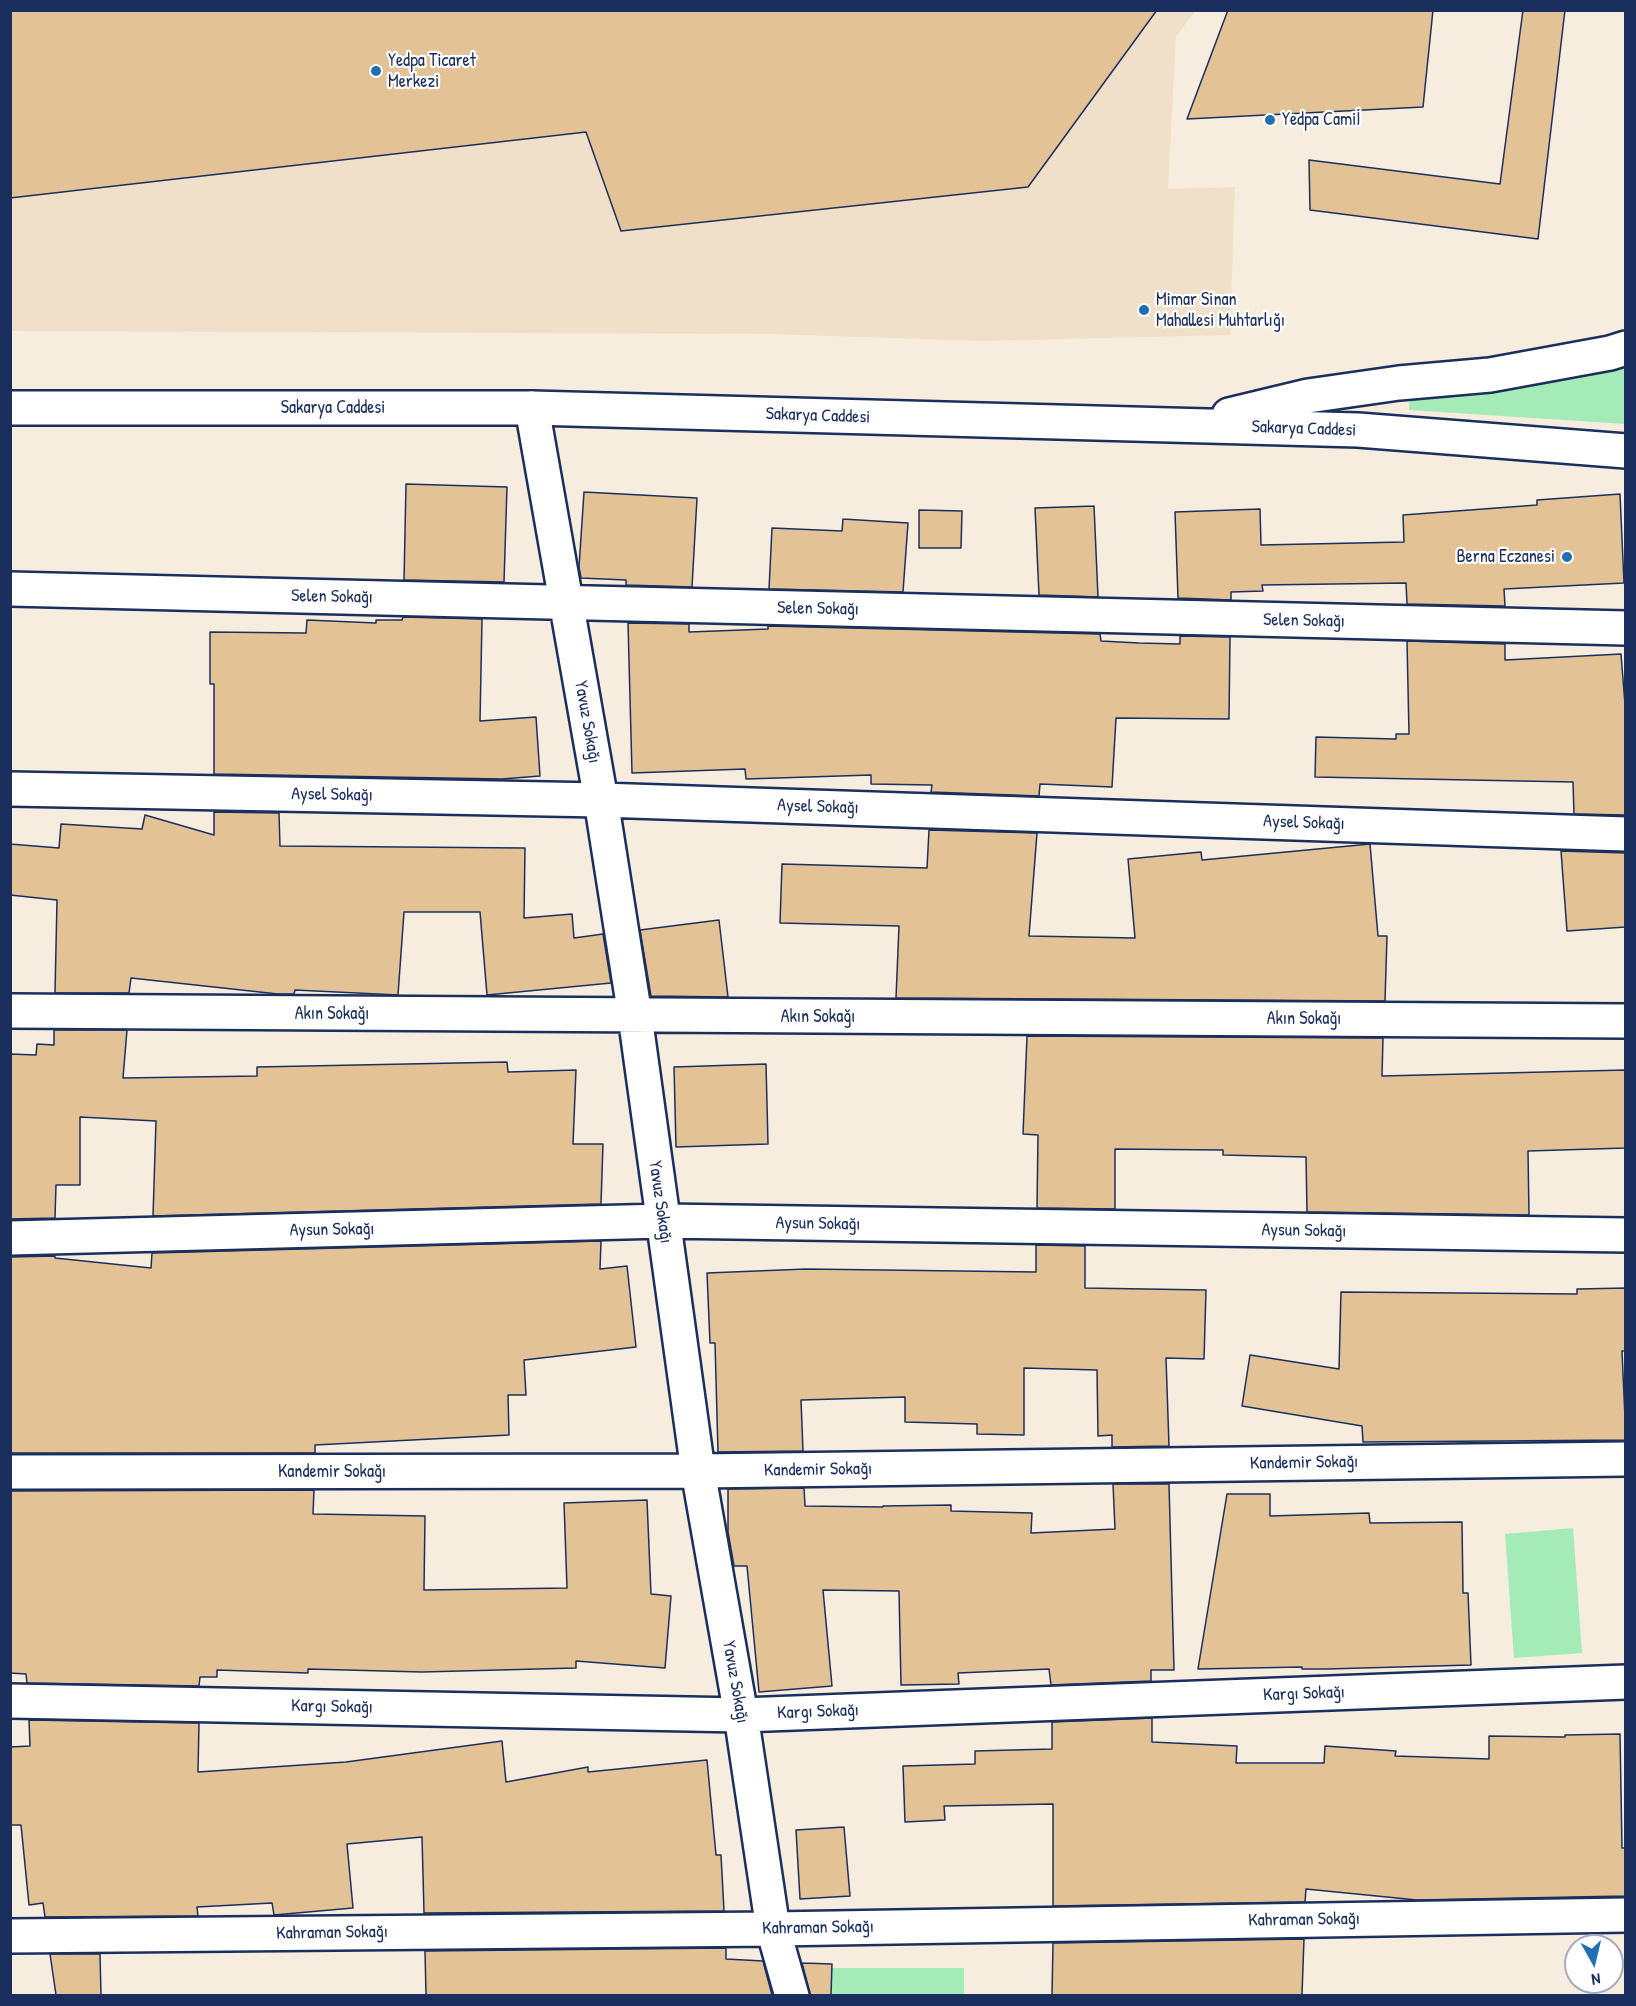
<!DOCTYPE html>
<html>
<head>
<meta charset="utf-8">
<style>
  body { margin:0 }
  #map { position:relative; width:1636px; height:2006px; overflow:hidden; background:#f7eddf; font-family:"Patrick Hand",sans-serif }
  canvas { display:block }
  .frame { position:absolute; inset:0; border:12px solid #1b2f5e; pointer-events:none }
  .north { position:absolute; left:1564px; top:1934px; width:60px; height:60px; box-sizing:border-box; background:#fff; border:2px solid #a4acbf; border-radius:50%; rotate:172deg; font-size:16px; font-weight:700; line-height:24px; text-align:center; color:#1b2f5e }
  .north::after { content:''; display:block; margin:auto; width:21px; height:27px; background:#1f6fb2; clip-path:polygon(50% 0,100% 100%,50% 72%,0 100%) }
</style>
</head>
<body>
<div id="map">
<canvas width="1636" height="2006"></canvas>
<div class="frame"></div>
<div class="north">N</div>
</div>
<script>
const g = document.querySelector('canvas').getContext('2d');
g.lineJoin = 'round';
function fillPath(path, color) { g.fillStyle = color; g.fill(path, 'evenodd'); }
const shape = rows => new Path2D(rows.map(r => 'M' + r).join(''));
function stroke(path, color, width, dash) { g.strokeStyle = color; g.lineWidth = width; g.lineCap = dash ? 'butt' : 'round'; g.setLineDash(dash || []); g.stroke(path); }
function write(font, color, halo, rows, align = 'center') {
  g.font = font + ' "Patrick Hand",sans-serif'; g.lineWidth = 4.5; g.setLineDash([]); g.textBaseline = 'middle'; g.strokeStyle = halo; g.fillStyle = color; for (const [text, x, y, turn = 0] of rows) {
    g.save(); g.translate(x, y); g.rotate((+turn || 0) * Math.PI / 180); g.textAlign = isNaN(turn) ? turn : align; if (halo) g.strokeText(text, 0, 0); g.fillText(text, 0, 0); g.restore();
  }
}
fillPath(shape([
  [11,11,1195,11,1176,37,1168,189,1235,187,1230,335,982,341,769,334,11,331]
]), '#f1e0c9');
fillPath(shape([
  [1625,363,1625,424,1409,410,1410,392],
  [1573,1528,1582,1653,1514,1658,1505,1534],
  [823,1968,964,1968,964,1995,829,1995]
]), '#a4ebb8');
const building = shape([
  [10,10,1157,10,1028,187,621,231,586,132,10,198,10,10],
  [1228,10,1433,10,1423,107,1187,119,1228,10],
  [1523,10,1565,10,1538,239,1310,210,1309,160,1500,184,1523,10],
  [406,484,507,487,504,582,404,580,406,484],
  [584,492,697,498,692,587,626,585,626,580,581,578,579,567,584,492],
  [1620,494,1624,583,1504,589,1505,606,1407,604,1406,583,1262,585,1263,591,1231,592,1231,600,1178,598,1175,512,1260,509,1261,545,1404,542,1403,515,1537,505,1537,500,1620,494],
  [1094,506,1098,597,1039,595,1035,508,1094,506],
  [919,510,962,511,961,548,919,548,919,510],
  [843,519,908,523,903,592,769,589,772,528,842,531,843,519],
  [403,617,482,619,480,721,536,717,540,776,502,779,214,774,214,684,210,684,210,632,306,633,307,620,376,623,376,620,402,620,403,617],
  [628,623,689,624,689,632,768,629,768,626,1100,634,1101,641,1139,643,1180,644,1180,636,1230,637,1229,719,1116,718,1112,787,1040,784,1039,796,931,792,932,785,871,784,871,775,746,779,745,769,632,773,628,623],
  [1407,641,1505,644,1505,660,1621,654,1626,717,1626,815,1574,814,1573,782,1315,777,1316,737,1396,739,1396,734,1409,734,1407,641],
  [214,812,279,813,280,846,525,848,524,918,572,914,574,938,603,934,611,983,487,995,480,912,404,912,398,995,295,990,294,994,278,994,131,978,129,993,55,993,57,900,10,895,10,844,59,848,61,824,142,829,145,815,214,835,214,812],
  [929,830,1037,833,1029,936,1135,938,1128,859,1201,852,1202,860,1370,844,1378,936,1387,936,1385,1001,896,998,899,926,780,923,782,864,927,868,929,830],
  [1561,851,1626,853,1626,927,1567,931,1561,851],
  [719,920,728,997,651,996,640,930,719,920],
  [54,1030,127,1030,123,1078,257,1076,257,1067,507,1062,508,1072,576,1070,573,1144,603,1144,601,1204,153,1216,156,1121,80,1117,80,1185,56,1185,55,1218,10,1219,10,1054,36,1055,37,1044,54,1045,54,1030],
  [1027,1036,1383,1038,1382,1076,1626,1070,1626,1148,1528,1151,1529,1215,1307,1212,1306,1157,1223,1155,1223,1150,1115,1149,1115,1209,1037,1208,1038,1135,1023,1134,1027,1036],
  [766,1064,768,1144,676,1147,674,1067,766,1064],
  [601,1241,600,1269,627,1266,636,1347,524,1360,526,1395,508,1395,509,1435,315,1445,315,1453,10,1453,10,1257,55,1256,55,1258,151,1268,152,1253,601,1241],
  [1036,1245,1085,1246,1085,1288,1206,1290,1204,1359,1166,1358,1169,1446,1112,1447,1112,1435,1098,1436,1097,1370,1024,1368,1024,1435,977,1434,977,1424,905,1422,905,1397,801,1400,803,1451,718,1452,715,1343,710,1343,707,1273,806,1269,1036,1272,1036,1245],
  [1626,1288,1626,1351,1622,1351,1626,1440,1363,1442,1362,1426,1242,1406,1250,1355,1339,1369,1341,1292,1577,1294,1577,1289,1626,1288],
  [1113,1484,1169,1484,1174,1670,1151,1670,1151,1681,1051,1685,1049,1669,958,1673,959,1684,901,1685,899,1591,823,1590,832,1686,759,1692,747,1566,734,1566,728,1532,728,1489,804,1488,805,1506,883,1507,883,1506,951,1505,951,1511,1032,1513,1031,1533,1115,1529,1113,1484],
  [314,1490,313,1514,425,1516,424,1590,567,1588,564,1503,647,1500,651,1594,671,1596,665,1668,576,1661,576,1668,422,1672,308,1669,308,1673,217,1670,217,1677,200,1677,199,1686,27,1683,26,1674,10,1673,10,1491,314,1490],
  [1227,1494,1270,1494,1270,1516,1369,1513,1370,1523,1462,1522,1463,1593,1468,1593,1471,1665,1327,1669,1302,1669,1302,1667,1198,1669,1227,1494],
  [1152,1718,1152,1742,1237,1746,1236,1763,1324,1763,1325,1746,1396,1751,1395,1756,1489,1759,1489,1736,1565,1737,1565,1735,1620,1734,1622,1848,1626,1848,1626,1896,1417,1900,1306,1889,1305,1902,1053,1906,1053,1804,944,1806,945,1820,905,1822,903,1766,975,1764,975,1751,1052,1749,1052,1722,1152,1718],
  [29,1720,199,1723,198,1772,346,1762,502,1741,506,1782,588,1767,588,1772,707,1760,716,1855,721,1855,724,1911,424,1913,422,1837,347,1844,353,1908,274,1915,272,1903,197,1907,198,1916,45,1917,43,1903,29,1905,21,1825,10,1825,10,1747,30,1746,29,1720],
  [844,1827,850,1896,800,1899,796,1830,844,1827],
  [1304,1939,1302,1995,1052,1995,1053,1943,1304,1939],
  [726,1948,726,1959,763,1961,772,1995,426,1995,425,1951,726,1948],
  [50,1954,100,1954,101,1995,56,1995,50,1954],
  [802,1963,832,1964,831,1995,810,1995,802,1963]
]);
fillPath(building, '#e3c295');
stroke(building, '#1b2f5e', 1.5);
const street = shape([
  [532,408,601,800,635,1016,698,1471,741,1715,773,1929,792,1996],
  [10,589,1626,628],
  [10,789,601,800,1626,834],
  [10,1011,1626,1021],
  [10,1238,663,1221,1626,1235],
  [10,1472,698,1471,1626,1459],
  [10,1701,741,1715,1626,1682],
  [10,1936,773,1929,1626,1915]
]);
const secondary = shape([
  [10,408,532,408,1358,430,1626,451],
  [1229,415,1308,396,1399,383,1490,375,1610,353,1626,348]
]);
stroke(street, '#1b2f5e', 38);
stroke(secondary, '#1b2f5e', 38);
stroke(street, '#fff', 33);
stroke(secondary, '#fff', 33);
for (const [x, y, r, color] of [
  [376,71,6,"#1f6fb2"],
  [1270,120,6,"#1f6fb2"],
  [1144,310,6,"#1f6fb2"],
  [1567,557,6,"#1f6fb2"]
]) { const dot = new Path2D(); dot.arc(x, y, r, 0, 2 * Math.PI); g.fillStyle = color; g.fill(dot); stroke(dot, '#fff', 2); }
write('18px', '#1b2f5e', '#fff', [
  ["Yedpa Ticaret",388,61],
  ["Merkezi",388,82],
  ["Yedpa Camiİ",1282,120],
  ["Mimar Sinan",1156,300],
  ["Mahallesi Muhtarlığı",1156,321],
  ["Berna Eczanesi",1555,557,"right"]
], 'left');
write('18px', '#1b2f5e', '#fff', [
  ["Sakarya Caddesi",333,408],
  ["Sakarya Caddesi",818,416,2],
  ["Sakarya Caddesi",1304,429,2],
  ["Selen Sokağı",332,597,1],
  ["Selen Sokağı",818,609,1],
  ["Selen Sokağı",1304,621,1],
  ["Yavuz Sokağı",587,722,80],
  ["Aysel Sokağı",332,795,1],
  ["Aysel Sokağı",818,807,2],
  ["Aysel Sokağı",1304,823,2],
  ["Akın Sokağı",332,1014],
  ["Akın Sokağı",818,1017],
  ["Akın Sokağı",1304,1019],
  ["Yavuz Sokağı",660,1202,82],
  ["Aysun Sokağı",818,1224,1],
  ["Aysun Sokağı",332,1230,-1],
  ["Aysun Sokağı",1304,1231,1],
  ["Kandemir Sokağı",1304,1463,-1],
  ["Kandemir Sokağı",818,1470,-1],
  ["Kandemir Sokağı",332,1472],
  ["Yavuz Sokağı",735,1682,80],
  ["Kargı Sokağı",1304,1694,-2],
  ["Kargı Sokağı",332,1707,1],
  ["Kargı Sokağı",818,1712,-2],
  ["Kahraman Sokağı",1304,1920,-1],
  ["Kahraman Sokağı",818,1928,-1],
  ["Kahraman Sokağı",332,1933,-1]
]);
</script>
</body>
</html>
